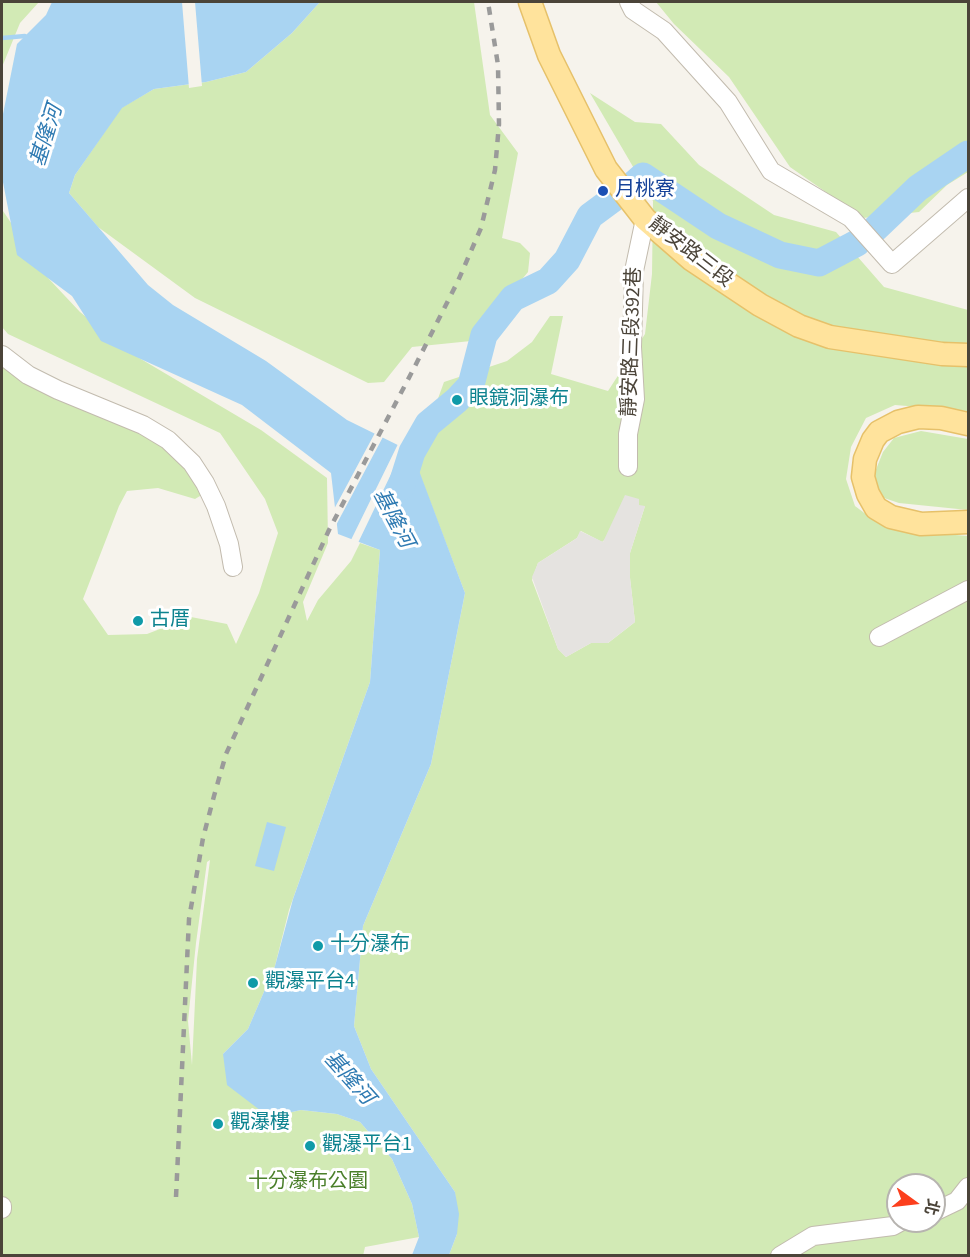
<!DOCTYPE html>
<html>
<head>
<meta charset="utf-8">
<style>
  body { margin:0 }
  #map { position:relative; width:970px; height:1257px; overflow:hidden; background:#f6f3ec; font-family:"Source Sans 3","Noto Sans TC",sans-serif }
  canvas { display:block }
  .frame { position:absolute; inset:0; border:3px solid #4b4439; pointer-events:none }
  .north { position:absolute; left:886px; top:1173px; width:60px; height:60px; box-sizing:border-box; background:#fff; border:2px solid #b7b4b0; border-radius:50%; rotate:105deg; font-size:16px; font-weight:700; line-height:24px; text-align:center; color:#4b4439 }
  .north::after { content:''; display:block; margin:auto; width:21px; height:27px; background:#fc3f1d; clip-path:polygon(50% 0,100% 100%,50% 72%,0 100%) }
</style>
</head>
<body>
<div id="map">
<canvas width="970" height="1257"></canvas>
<div class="frame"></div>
<div class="north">北</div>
</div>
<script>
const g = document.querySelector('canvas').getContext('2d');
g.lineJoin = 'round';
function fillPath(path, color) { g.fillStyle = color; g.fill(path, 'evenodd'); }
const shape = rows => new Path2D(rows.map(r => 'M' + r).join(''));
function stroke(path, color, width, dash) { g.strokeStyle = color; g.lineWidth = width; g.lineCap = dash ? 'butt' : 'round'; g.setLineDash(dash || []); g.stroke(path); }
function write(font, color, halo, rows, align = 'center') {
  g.font = font + ' "Source Sans 3","Noto Sans TC",sans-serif'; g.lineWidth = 6; g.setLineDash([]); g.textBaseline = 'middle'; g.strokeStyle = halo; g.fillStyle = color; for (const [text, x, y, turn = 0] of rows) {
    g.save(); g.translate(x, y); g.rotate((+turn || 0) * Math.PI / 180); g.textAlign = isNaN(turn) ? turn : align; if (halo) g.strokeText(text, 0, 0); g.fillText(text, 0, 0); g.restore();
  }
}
fillPath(shape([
  [2,2,39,2,20,23,2,67],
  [320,2,474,2,490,115,518,153,502,238,520,243,530,253,528,272,471,341,412,347,384,382,368,383,195,298,98,227,69,193,75,175,121,108,154,89,206,82,246,72,292,33],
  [656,2,968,2,968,172,947,185,919,212,863,218,790,167,729,77,674,24],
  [590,93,635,122,661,124,699,165,774,215,836,232,884,287,968,310,968,411,895,405,866,418,851,447,846,479,855,506,875,521,894,530,968,536,968,1255,449,1255,457,1234,455,1192,371,1069,354,1026,363,926,431,764,465,593,415,462,444,382,507,361,532,342,550,316,563,316,551,374,608,391,645,334,652,274,653,201],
  [645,506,630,553,630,578,635,622,608,643,591,643,566,657,558,649,532,580,538,563,577,538,581,531,602,542],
  [898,1185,934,1185,934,1221,898,1221],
  [2,201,3,211,49,279,80,312,129,352,261,430,327,478,328,543,303,602,307,621,318,600,351,561,360,543,380,550,370,682,289,910,275,966,248,1029,223,1054,269,1117,301,1110,337,1114,360,1122,392,1159,412,1204,419,1237,365,1247,363,1256,2,1255,2,358,129,410,215,487,195,499,158,488,127,491,119,506,83,599,108,635,147,634,191,617,227,624,236,644,259,593,278,533,265,499,220,433,8,334,2,327],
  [210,860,197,959,192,1065,188,1021,196,943,207,862],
  [921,431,968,439,968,510,899,503,881,497,873,477,883,452,894,438]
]), '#d2eab5');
fillPath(shape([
  [625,495,639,499,639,505,645,506,630,553,630,578,635,622,608,643,591,643,566,657,558,649,532,577,538,563,577,538,580,531,603,542]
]), '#e5e3e0');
fillPath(shape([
  [52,2,320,2,292,33,246,72,206,82,154,89,122,108,75,175,69,193,148,285,173,305,266,361,347,420,412,452,465,593,431,764,363,926,354,1026,371,1069,455,1192,459,1214,457,1234,449,1255,412,1255,419,1237,412,1204,392,1159,360,1122,337,1114,301,1110,269,1117,227,1085,223,1054,248,1029,275,966,293,899,370,682,380,550,338,534,331,473,242,405,101,341,72,296,17,255,2,177,2,119,17,44,46,15],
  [267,822,286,827,274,871,255,866]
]), '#a9d4f2');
fillPath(shape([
  [182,2,195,2,202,86,189,88],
  [376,431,384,435,334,529,332,513],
  [399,442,405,445,357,545,350,542]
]), '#f6f3ec');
stroke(shape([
  [2,38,25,36,28,38]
]), '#a9d4f2', 4.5);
stroke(shape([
  [635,183,643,176,718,226,780,255,819,263,857,243],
  [876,228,918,188,968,154],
  [401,487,412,452,428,424,457,400,471,385,484,335,513,298,548,281,567,260,590,216,613,199]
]), '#a9d4f2', 27);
const minor = shape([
  [629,2,633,10,664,31,728,102,771,171,851,218,892,264,968,198],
  [2,355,28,375,58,390,143,425,168,440,192,463,205,483,216,506,229,544,233,567],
  [628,467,628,434,635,399,632,347,634,271,645,219],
  [879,637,968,590],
  [2,1206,2,1209],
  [934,1212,957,1201,968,1187],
  [780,1256,813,1236,893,1226,902,1221]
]);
const major = shape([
  [530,2,549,55,606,169,645,219,691,259,760,305,799,326,830,337,942,354,968,355],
  [968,424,941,418,918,417,898,422,879,432,873,440,865,459,863,477,868,494,876,508,891,517,921,524,968,522]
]);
stroke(minor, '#c2bbae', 20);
stroke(major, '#e6c16a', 25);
stroke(minor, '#fff', 18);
stroke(major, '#ffe39c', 22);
stroke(shape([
  [176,1197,189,919,203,838,214,796,226,754,329,530,413,370,458,281,481,228,495,170,499,124,498,65,488,2]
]), '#9a9a9a', 4.5, [8, 8]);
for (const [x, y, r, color] of [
  [603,191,6,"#1a4fb4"],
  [457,400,6,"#0f9aa8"],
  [138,621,6,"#0f9aa8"],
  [318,946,6,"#0f9aa8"],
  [253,983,6,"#0f9aa8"],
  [218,1124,6,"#0f9aa8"],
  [310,1146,6,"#0f9aa8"]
]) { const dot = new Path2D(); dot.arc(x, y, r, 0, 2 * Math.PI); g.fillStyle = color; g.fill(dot); stroke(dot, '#fff', 2); }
write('20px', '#164399', '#fff', [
  ["月桃寮",615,191]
], 'left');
write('20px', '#4b4439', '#fff', [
  ["靜安路三段",690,253,38],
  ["靜安路三段392巷",633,342,-88]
]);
write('20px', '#0d838f', '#fff', [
  ["眼鏡洞瀑布",469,400],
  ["古厝",150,621],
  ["十分瀑布",330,946],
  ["觀瀑平台4",265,983],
  ["觀瀑樓",230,1124],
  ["觀瀑平台1",322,1146]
], 'left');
write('20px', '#4a7f2a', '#fff', [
  ["十分瀑布公園",308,1183]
]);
write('italic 21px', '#2e7ab2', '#fff', [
  ["基隆河",48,136,-73],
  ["基隆河",392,519,62],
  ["基隆河",348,1079,48]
]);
</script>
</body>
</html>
